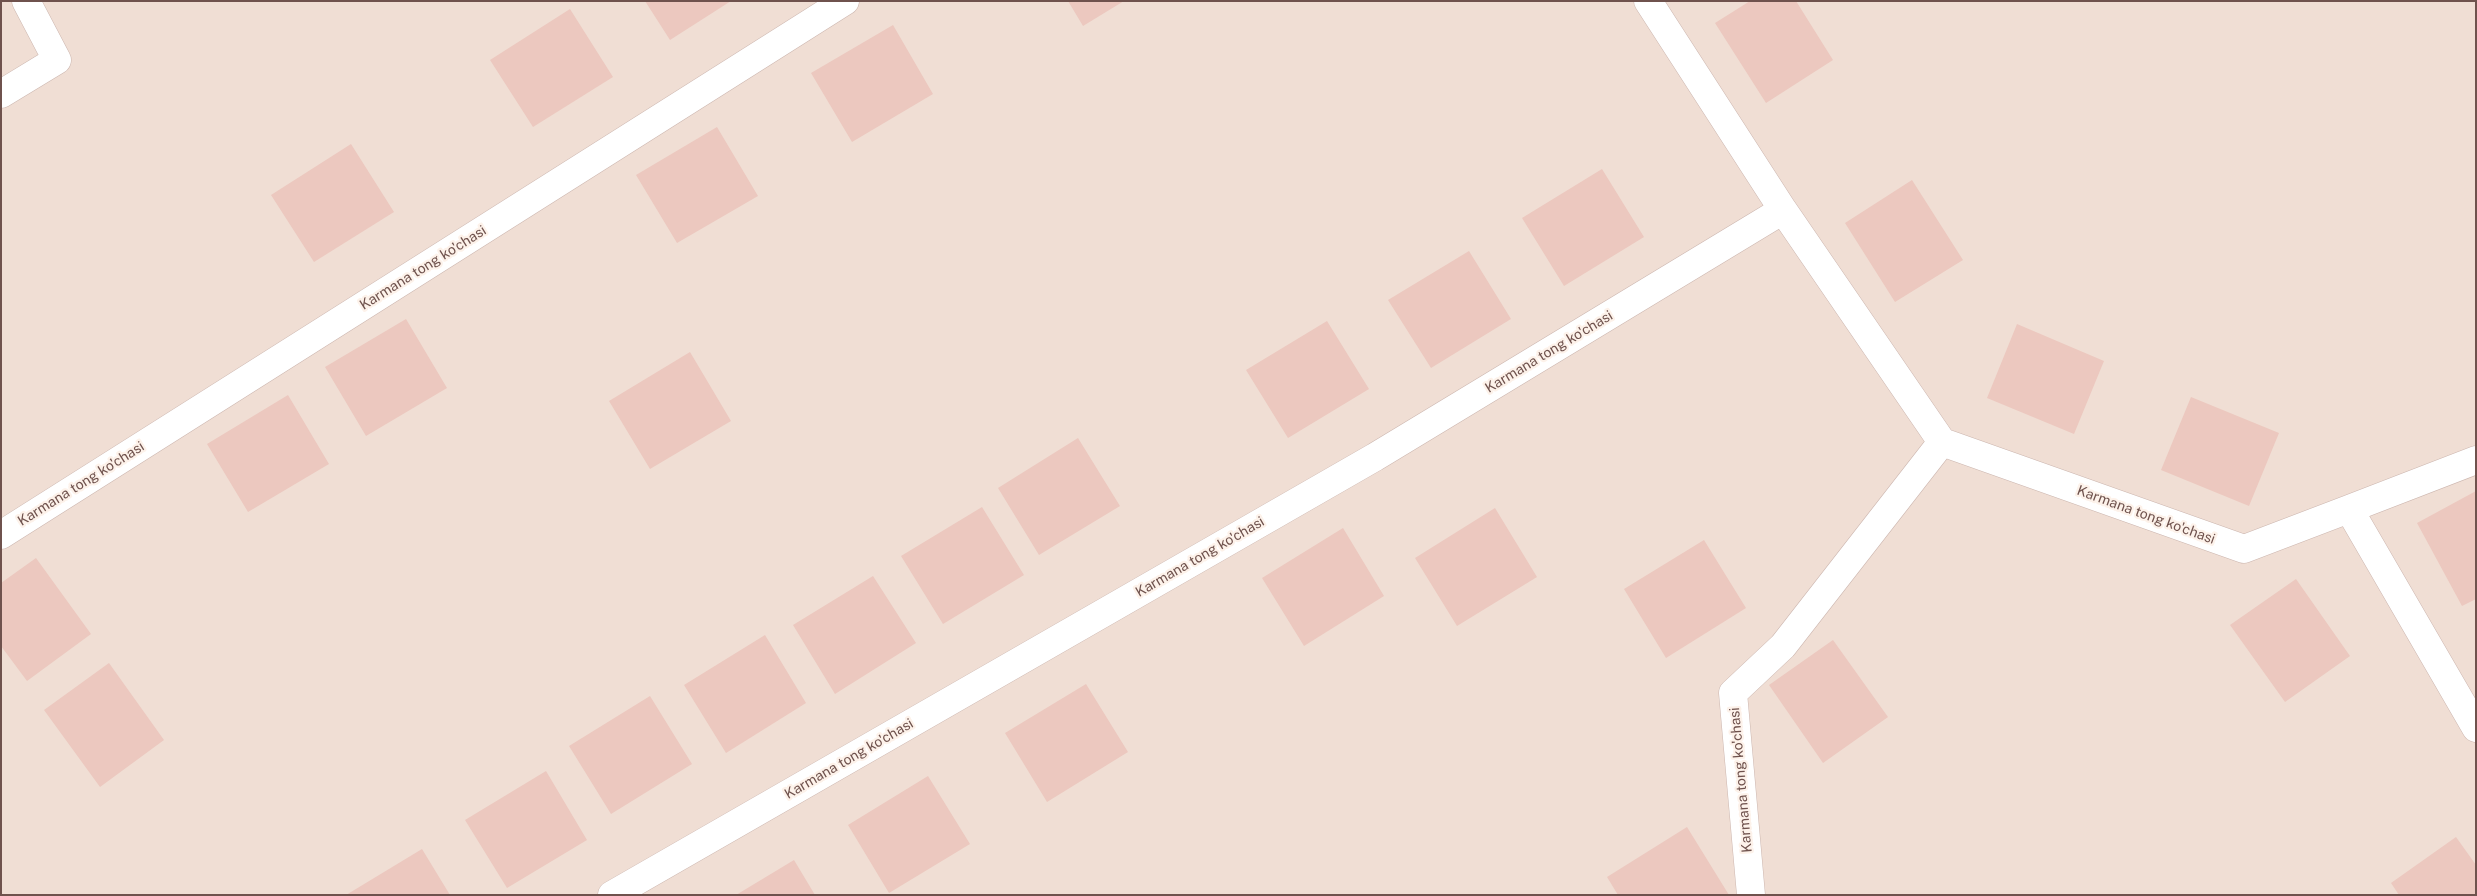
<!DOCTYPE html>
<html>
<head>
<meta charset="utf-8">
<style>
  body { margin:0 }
  #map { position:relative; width:2477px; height:896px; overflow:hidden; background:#faede5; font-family:"Public Sans",sans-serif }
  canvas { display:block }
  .frame { position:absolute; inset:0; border:2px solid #6f524d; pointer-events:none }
</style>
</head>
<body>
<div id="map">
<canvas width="2477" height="896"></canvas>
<div class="frame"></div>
</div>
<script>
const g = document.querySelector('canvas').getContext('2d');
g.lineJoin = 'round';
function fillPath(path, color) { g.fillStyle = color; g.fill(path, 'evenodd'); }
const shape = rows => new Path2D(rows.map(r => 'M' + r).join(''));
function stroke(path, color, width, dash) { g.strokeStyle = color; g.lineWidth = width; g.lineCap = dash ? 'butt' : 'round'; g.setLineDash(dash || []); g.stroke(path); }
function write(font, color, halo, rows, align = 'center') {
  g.font = font + ' "Public Sans",sans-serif'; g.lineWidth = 4.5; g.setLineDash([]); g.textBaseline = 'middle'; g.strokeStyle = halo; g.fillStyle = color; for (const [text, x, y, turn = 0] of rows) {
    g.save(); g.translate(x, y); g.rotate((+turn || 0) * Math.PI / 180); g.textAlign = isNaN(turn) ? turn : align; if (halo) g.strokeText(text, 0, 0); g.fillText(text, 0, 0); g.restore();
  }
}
fillPath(shape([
  [1,1,2476,1,2476,895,1,895]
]), '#f0ded4');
fillPath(shape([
  [645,1,731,1,670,40],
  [1068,1,1124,1,1083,26],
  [1750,1,1796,1,1833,60,1766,103,1715,23],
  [570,9,613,77,533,127,490,60],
  [893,25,933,94,852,142,811,73],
  [717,127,758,196,677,243,636,175],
  [351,144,394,212,314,262,271,195],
  [1602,169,1644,237,1564,286,1522,218],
  [1912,180,1963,260,1895,302,1845,223],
  [1469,251,1511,319,1431,368,1388,300],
  [406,319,447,388,366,436,325,367],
  [1327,321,1369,389,1288,438,1246,370],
  [2017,324,2104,361,2074,434,1987,398],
  [690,352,731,421,650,469,609,401],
  [288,395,329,464,248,512,207,444],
  [2191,397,2279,433,2249,506,2161,470],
  [1078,438,1120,506,1039,555,998,488],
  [2476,491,2476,599,2462,606,2417,523],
  [982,507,1024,575,943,624,901,556],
  [1495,508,1537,577,1457,626,1415,558],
  [1343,528,1384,596,1304,646,1262,578],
  [1704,540,1746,608,1666,658,1624,589],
  [36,558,91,634,27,681,1,646,1,583],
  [873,576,916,643,835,694,793,625],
  [2296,579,2350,656,2285,702,2230,625],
  [765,635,806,703,726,753,684,685],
  [1833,640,1888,717,1823,763,1769,685],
  [109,663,164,740,100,787,44,710],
  [1086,684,1128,752,1047,802,1005,733],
  [650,696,692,764,611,814,569,746],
  [546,771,587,840,507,888,465,820],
  [928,776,970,844,889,893,848,825],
  [1687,827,1729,895,1618,895,1607,877],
  [2456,837,2476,865,2476,895,2399,895,2391,883],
  [422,849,450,895,346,895],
  [794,860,815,895,736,895]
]), '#ecc8bf');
const street = shape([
  [1648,1,1783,210],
  [1,94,57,60,26,1],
  [1942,442,2244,549,2349,509,2476,728],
  [2349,509,2476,460],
  [1,535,845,1],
  [612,895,1375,457,1783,210,1942,442,1783,646,1733,693,1751,895]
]);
stroke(street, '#ccb6af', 29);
stroke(street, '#fff', 28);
write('14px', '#6f524d', '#fdf2ea', [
  ["Karmana tong ko'chasi",423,268,-32],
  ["Karmana tong ko'chasi",1549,352,-31],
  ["Karmana tong ko'chasi",81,484,-32],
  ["Karmana tong ko'chasi",2146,515,20],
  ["Karmana tong ko'chasi",1200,557,-30],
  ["Karmana tong ko'chasi",849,759,-30],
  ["Karmana tong ko'chasi",1741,780,-95]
]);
</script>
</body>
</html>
